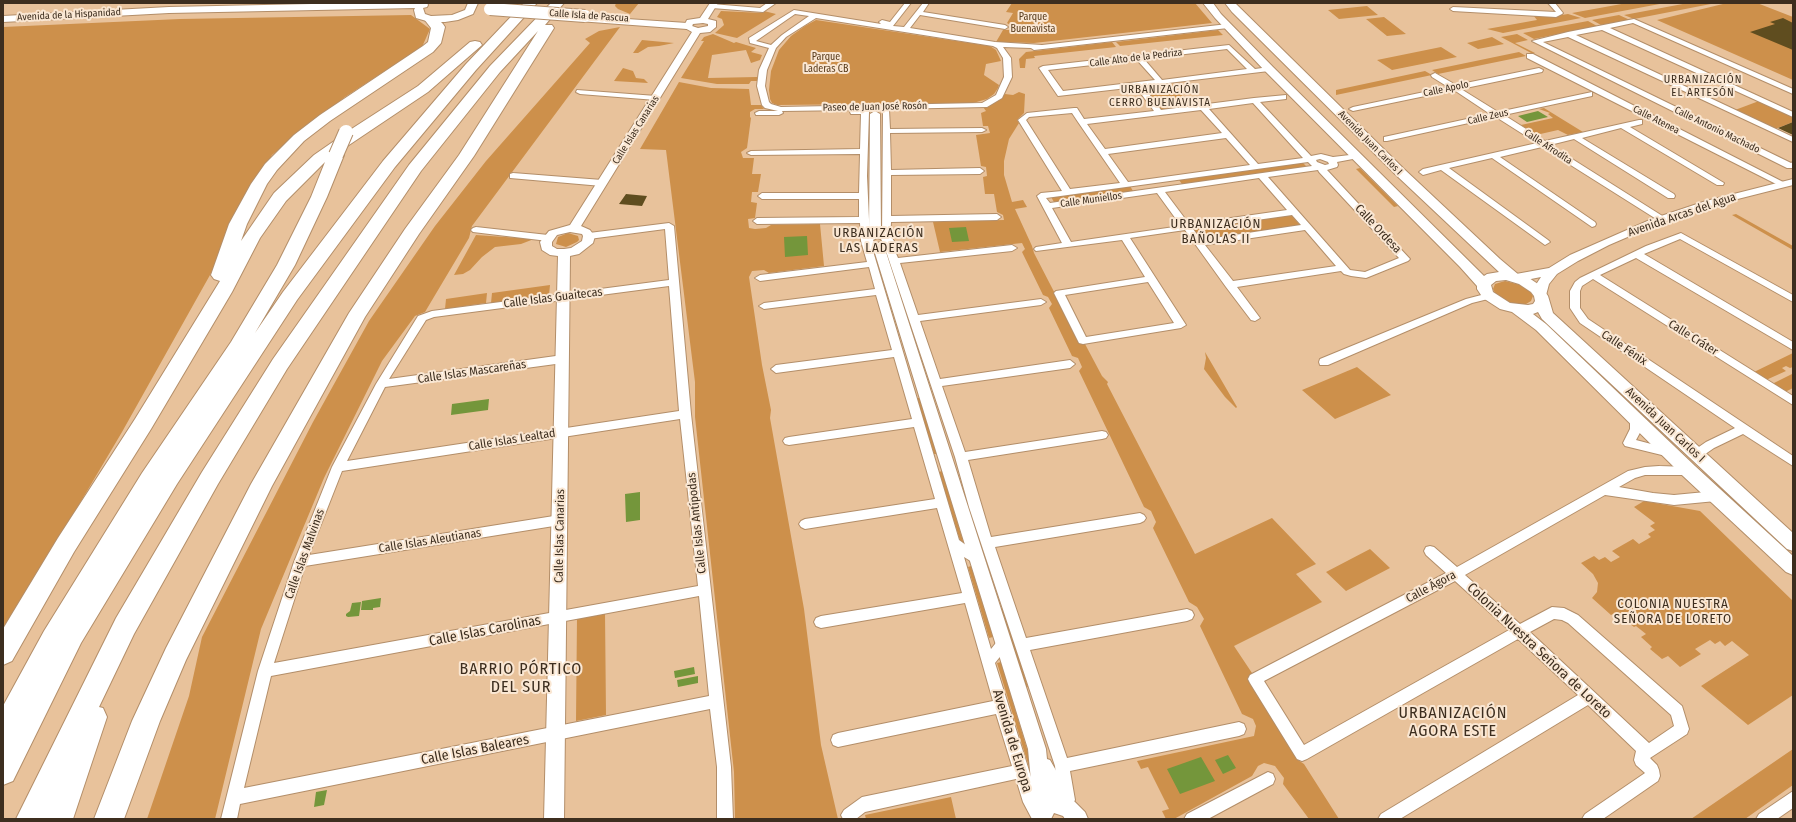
<!DOCTYPE html>
<html>
<head>
<meta charset="utf-8">
<style>
  body { margin:0 }
  #map { position:relative; width:1796px; height:822px; overflow:hidden; background:#e8c29b; font-family:"Fira Sans Condensed",sans-serif }
  canvas { display:block }
  .frame { position:absolute; inset:0; border:4px solid #3d2e1f; pointer-events:none }
</style>
</head>
<body>
<div id="map">
<canvas width="1796" height="822"></canvas>
<div class="frame"></div>
</div>
<script>
const g = document.querySelector('canvas').getContext('2d');
g.lineJoin = 'round';
function fillPath(path, color) { g.fillStyle = color; g.fill(path, 'evenodd'); }
const shape = rows => new Path2D(rows.map(r => 'M' + r).join(''));
function stroke(path, color, width, dash) { g.strokeStyle = color; g.lineWidth = width; g.lineCap = dash ? 'butt' : 'round'; g.setLineDash(dash || []); g.stroke(path); }
function write(font, color, halo, rows, align = 'center') {
  g.font = font + ' "Fira Sans Condensed",sans-serif'; g.lineWidth = 4; g.setLineDash([]); g.textBaseline = 'middle'; g.strokeStyle = halo; g.fillStyle = color; for (const [text, x, y, turn = 0] of rows) {
    g.save(); g.translate(x, y); g.rotate((+turn || 0) * Math.PI / 180); g.textAlign = isNaN(turn) ? turn : align; if (halo) g.strokeText(text, 0, 0); g.fillText(text, 0, 0); g.restore();
  }
}
fillPath(shape([
  [616,3,639,3,630,14,618,9,615,6],
  [1012,3,1195,3,1212,23,1034,43,996,42,1003,30,1009,30,1013,27,1007,23,1013,13,1006,12],
  [1627,3,1665,3,1585,18,1572,13],
  [1688,3,1716,3,1634,19,1624,15],
  [1727,3,1757,3,1793,17,1793,80,1657,20],
  [1367,6,1378,15,1339,19,1328,10],
  [721,11,763,13,764,11,776,14,737,38,715,33,724,25,722,19,717,17],
  [1568,14,1581,18,1503,33,1487,29,1537,20,1533,15,1555,16],
  [411,15,430,29,422,47,345,97,272,155,210,275,122,432,3,633,3,27,180,19],
  [1619,15,1630,20,1601,25,1592,20],
  [1384,17,1406,34,1387,36,1366,19],
  [816,20,990,46,996,50,1001,61,986,64,984,75,999,85,998,88,994,94,987,99,973,103,777,105,772,103,770,99,769,90,771,71,779,50,791,36,805,26],
  [1588,21,1597,26,1534,39,1523,33],
  [620,27,472,226,469,238,425,312,415,316,382,361,324,478,261,629,215,819,147,819,189,696,202,637,313,422,369,321,435,226,486,161,590,43,585,39,599,31],
  [1218,30,1223,35,1120,46,1116,42],
  [713,34,734,43,736,42,756,48,751,52,762,55,760,60,751,63,746,50,712,55,708,78,757,77,757,81,751,81,749,84,717,84,681,78,704,41,701,41,704,37],
  [1517,34,1528,40,1515,43,1535,53,1533,54,1501,37],
  [1492,37,1504,44,1478,49,1467,43],
  [642,40,674,43,659,46,648,47,638,53,633,53],
  [1112,42,1116,47,1034,56,1035,58,1026,59,1025,68,1020,68,1019,59,1026,52],
  [1441,47,1457,57,1392,70,1377,60],
  [1519,52,1526,56,1438,74,1432,70],
  [623,68,633,71,636,78,644,79,648,83,614,81],
  [1425,71,1432,75,1336,95,1336,90],
  [679,82,711,88,749,89,751,105,761,105,764,109,755,109,750,112,750,117,751,118,747,148,741,152,743,158,754,158,752,174,761,174,758,192,752,192,751,202,757,203,755,218,748,219,749,228,755,229,766,228,771,225,820,224,824,266,769,273,764,270,752,271,749,277,762,365,771,410,770,418,804,609,821,745,838,819,735,819,734,772,695,417,695,382,666,150,640,149],
  [1171,83,1191,106,1161,109,1142,86],
  [1019,92,1025,94,1024,113,1017,120,1019,123,1009,139,1004,161,1004,175,1012,202,1023,200,1027,207,1015,209,1032,246,1034,253,1081,344,1085,344,1102,376,1108,382,1107,384,1195,554,1272,518,1316,564,1296,574,1322,602,1234,646,1252,673,1249,679,1298,760,1304,764,1339,819,1309,819,1283,784,1284,778,1275,766,1264,763,1258,766,1252,776,1174,819,1166,819,1162,811,1169,809,1148,767,1141,769,1137,761,1254,736,1256,726,1253,719,1242,714,1200,626,1204,619,1197,607,1189,602,1153,528,1156,522,1151,511,1144,507,1079,371,1082,367,1078,358,1072,356,1049,308,1052,304,1048,297,1043,295,1022,252,1025,249,1022,243,940,252,933,222,1004,220,1003,215,997,212,994,194,985,194,983,177,987,176,986,167,981,166,976,135,990,133,988,126,983,126,981,113,986,111,983,107,996,102,1005,94,1013,95],
  [1759,101,1793,117,1793,122,1775,129,1735,110],
  [1544,108,1583,132,1568,135,1558,130,1536,135,1521,125,1553,118,1548,114,1550,113,1539,109],
  [1303,163,1307,167,1182,184,1179,180],
  [1360,168,1398,206,1394,207,1356,169],
  [1130,186,1133,191,1054,202,1051,197],
  [1736,214,1793,246,1793,250,1732,215],
  [1291,215,1300,225,1200,240,1192,229],
  [568,233,578,236,579,240,577,242,566,247,556,244,558,237],
  [476,235,534,239,521,244,495,247,482,257,470,270,463,274,454,275],
  [1505,281,1521,285,1529,290,1533,296,1531,301,1526,304,1516,304,1506,301,1496,295,1493,289,1495,284],
  [550,285,549,295,491,303,492,293],
  [487,293,486,303,445,309,446,299],
  [1205,352,1237,407,1236,408,1225,397,1204,369,1206,358],
  [1793,353,1793,367,1790,368,1786,366,1782,368,1786,371,1766,380,1754,372],
  [1357,367,1391,395,1335,419,1302,390],
  [1792,374,1793,375,1793,388,1785,392,1772,384],
  [917,398,920,398,937,454,934,454],
  [942,471,964,544,961,544,939,472],
  [1644,501,1700,511,1793,601,1793,695,1748,725,1701,686,1749,655,1732,641,1725,646,1720,641,1715,644,1710,640,1695,649,1701,654,1680,667,1668,656,1662,659,1650,649,1652,647,1641,637,1646,634,1636,626,1634,627,1621,617,1618,618,1613,614,1611,615,1592,598,1597,592,1598,583,1593,574,1581,563,1594,556,1599,560,1605,557,1611,562,1620,557,1612,551,1633,539,1639,544,1651,537,1648,534,1655,530,1650,526,1655,523,1634,507],
  [1370,549,1390,568,1346,591,1326,572],
  [971,566,993,637,989,638,968,567],
  [999,608,1003,608,1028,687,1024,688],
  [605,613,606,715,576,721,577,618],
  [1001,662,1036,779,1033,780,997,663],
  [1793,749,1793,785,1745,819,1691,819],
  [951,797,956,819,866,819,865,815]
]), '#cd904b');
fillPath(shape([
  [1538,111,1548,117,1527,122,1518,116],
  [966,227,969,241,952,242,949,228],
  [807,236,808,255,785,257,784,237],
  [489,399,488,410,451,415,452,404],
  [640,492,640,520,626,522,625,494],
  [381,598,380,607,373,608,373,610,361,610,362,601],
  [361,602,359,616,348,617,346,616,346,614,350,611,352,603],
  [694,667,695,674,675,678,674,671],
  [698,676,698,683,678,687,677,680],
  [1228,755,1236,768,1223,774,1215,760],
  [1201,757,1215,781,1180,794,1167,769],
  [327,790,324,805,314,807,316,792]
]), '#74963b');
fillPath(shape([
  [1783,18,1793,23,1793,50,1750,32,1775,24,1770,22],
  [1793,122,1793,135,1778,128],
  [626,194,647,196,642,206,619,204]
]), '#5f4d1f');
const minor = shape([
  [767,3,776,3,763,12,712,8,709,6,712,4,760,8,767,3],
  [905,3,911,3,893,26,904,27,923,3,929,3,923,12,1005,25,1008,27,1005,29,920,15,910,28,995,42,1042,45,1228,24,1231,26,1228,28,1034,50,1031,48,1003,47,1011,58,1012,77,1002,98,987,107,889,109,890,129,982,128,986,130,982,132,890,133,891,170,980,168,984,171,980,174,891,175,891,216,997,214,1001,217,997,220,891,222,890,240,898,258,1012,245,1017,248,1012,251,900,263,918,315,1041,299,1046,302,1041,305,920,321,940,379,1070,360,1075,364,1070,368,942,386,965,452,1102,431,1106,432,1108,435,1106,438,1102,439,968,460,991,537,1140,513,1144,515,1146,518,1144,521,1140,523,995,547,1026,638,1187,609,1192,611,1194,615,1192,619,1187,621,1030,650,1067,758,1239,722,1244,724,1246,729,1244,734,1239,736,1070,771,1075,800,1072,805,1067,808,1062,805,1059,800,1055,766,969,507,955,457,883,242,885,240,882,238,883,109,865,110,869,112,867,176,870,241,959,540,981,556,983,560,981,564,977,565,964,557,991,649,999,639,1004,637,1009,639,1011,643,995,663,1038,799,1049,819,1032,819,1023,802,1016,779,865,812,856,819,843,819,841,815,844,810,862,797,1012,766,996,714,838,747,833,745,831,740,833,735,838,733,993,701,965,603,821,628,816,626,814,622,816,618,821,616,962,593,937,508,805,529,801,527,799,524,801,521,805,519,935,499,914,427,789,445,785,444,783,441,785,438,789,437,912,419,894,357,776,373,771,369,776,365,892,350,876,295,764,309,759,306,764,303,875,289,869,267,760,281,755,278,760,275,867,262,861,241,860,223,757,224,753,221,757,218,859,217,859,199,762,199,758,196,762,193,859,193,860,154,751,155,747,153,751,151,860,149,861,114,851,114,850,112,853,110,782,111,783,113,779,115,756,115,755,113,759,111,778,111,765,108,762,105,757,86,759,70,769,48,750,43,749,38,794,10,881,24,879,22,882,20,890,22,905,3],
  [795,14,809,16,782,35,771,45,756,41,795,14],
  [816,18,993,46,997,48,1003,58,1004,77,996,95,982,103,781,107,771,104,769,102,765,86,767,70,776,48,786,37,816,18],
  [1548,3,1555,3,1563,13,1562,14,1556,17,1453,11,1450,9,1453,7,1556,12,1548,3],
  [1634,19,1793,89,1793,94,1633,23,1610,28,1793,112,1793,117,1602,30,1576,35,1793,137,1793,142,1568,37,1543,42,1791,163,1793,162,1793,168,1787,168,1532,41,1568,32,1634,19],
  [1229,45,1255,69,1269,67,1273,69,1269,71,1143,86,1161,110,1254,98,1286,95,1286,99,1260,102,1311,156,1321,154,1333,157,1358,154,1358,158,1337,162,1338,165,1337,167,1327,170,1410,259,1408,261,1366,278,1351,276,1344,274,1341,271,1237,287,1260,318,1255,321,1251,320,1226,287,1185,230,1130,238,1186,325,1181,328,1083,344,1079,343,1054,293,1056,291,1145,277,1122,240,1036,251,1034,249,1036,247,1062,243,1037,196,1041,193,1062,191,1018,120,1027,113,1074,108,1077,108,1084,119,1154,111,1136,87,1058,96,1039,68,1043,66,1229,45],
  [1227,49,1247,69,1162,80,1144,59,1227,49],
  [1137,60,1155,80,1063,91,1048,70,1137,60],
  [1253,103,1303,158,1258,164,1209,109,1253,103],
  [1201,110,1222,133,1105,149,1087,124,1201,110],
  [1072,113,1078,122,1120,183,1070,189,1026,120,1029,117,1072,113],
  [1226,138,1250,165,1128,182,1108,154,1226,138],
  [1320,159,1328,162,1329,164,1325,165,1317,162,1316,160,1320,159],
  [1308,162,1312,166,1050,203,1046,198,1308,162],
  [1318,170,1319,172,1399,258,1365,272,1350,270,1268,177,1318,170],
  [1259,178,1287,210,1189,224,1165,192,1259,178],
  [1157,193,1181,226,1071,242,1052,208,1157,193],
  [1292,215,1301,225,1201,240,1193,229,1292,215],
  [1305,230,1336,266,1233,281,1205,245,1305,230],
  [1148,282,1174,323,1086,337,1065,295,1148,282],
  [1527,54,1533,54,1787,184,1783,187,1780,186,1527,58,1527,54],
  [1539,68,1543,70,1542,72,1461,89,1498,112,1592,92,1592,96,1504,115,1545,141,1639,120,1642,120,1642,124,1630,127,1724,183,1723,185,1717,185,1621,128,1582,138,1674,194,1675,196,1674,198,1668,198,1574,139,1550,145,1664,217,1665,219,1661,222,1542,147,1500,157,1595,222,1596,224,1595,226,1592,227,1492,158,1449,168,1548,240,1550,242,1545,245,1441,170,1423,175,1419,172,1423,169,1537,143,1496,117,1387,141,1384,141,1384,137,1490,114,1454,90,1353,111,1349,109,1353,107,1448,87,1432,77,1431,75,1435,73,1456,85,1539,68],
  [577,90,656,96,660,98,656,100,580,94,576,92,577,90],
  [513,173,602,180,606,183,602,186,510,178,510,174,513,173],
  [669,223,674,226,691,414,731,767,733,819,717,819,717,767,710,709,240,804,237,819,221,819,258,671,294,562,332,467,376,384,418,316,432,311,669,280,665,229,589,239,584,236,589,233,669,223],
  [669,286,679,411,347,461,385,387,563,363,568,359,563,355,389,379,426,320,434,317,669,286],
  [680,419,698,586,274,663,305,566,560,525,564,523,566,520,564,517,560,515,309,555,342,471,680,419],
  [699,596,709,696,244,788,271,676,699,596],
  [476,227,548,235,553,238,548,241,473,232,471,230,473,228,476,227],
  [1681,233,1793,295,1793,302,1680,239,1644,254,1793,342,1793,350,1636,258,1600,275,1793,396,1793,405,1593,279,1582,286,1580,291,1580,308,1588,319,1793,456,1793,466,1743,434,1714,448,1701,457,1697,458,1693,457,1691,454,1693,451,1706,442,1735,428,1580,323,1570,308,1570,291,1575,282,1580,278,1646,246,1681,233],
  [1489,293,1492,294,1494,296,1492,298,1472,303,1328,365,1320,365,1319,362,1320,359,1466,299,1489,293],
  [1636,416,1640,417,1642,420,1642,429,1636,440,1674,450,1676,453,1674,456,1670,457,1625,446,1623,443,1630,429,1630,420,1632,417,1636,416],
  [1659,466,1689,467,1693,468,1695,471,1693,474,1689,475,1645,475,1635,478,1619,487,1653,493,1674,495,1716,491,1720,493,1722,496,1720,499,1716,501,1674,505,1605,495,1465,575,1520,624,1552,607,1564,608,1578,615,1682,706,1689,729,1687,734,1650,758,1657,765,1659,770,1660,776,1658,781,1603,819,1582,819,1585,814,1645,773,1636,765,1634,760,1636,751,1588,705,1400,819,1378,819,1381,814,1578,695,1518,639,1307,759,1302,761,1297,759,1250,683,1248,679,1250,675,1446,573,1426,555,1424,551,1426,547,1430,546,1434,547,1457,567,1628,471,1645,467,1659,466],
  [1455,581,1509,630,1304,745,1264,681,1455,581],
  [1554,619,1562,620,1568,623,1671,715,1674,726,1649,743,1530,632,1554,619],
  [1268,772,1273,774,1275,779,1273,784,1208,819,1184,819,1187,814,1268,772],
  [1793,791,1793,808,1777,819,1756,819,1759,814,1793,791]
]);
const tertiary = shape([
  [710,3,718,3,708,19,716,21,716,27,710,32,700,33,581,226,590,230,593,234,595,236,593,243,579,254,570,256,564,819,544,819,558,256,550,255,542,250,540,242,549,231,570,225,692,32,683,27,686,22,687,20,700,18,710,3],
  [703,23,708,24,708,26,698,28,692,26,693,24,703,23],
  [570,232,582,234,583,236,582,241,571,248,564,249,557,249,552,246,552,242,557,235,570,232],
  [875,111,880,114,881,232,890,235,894,241,890,246,885,249,1046,749,1047,759,1050,760,1073,800,1085,812,1088,819,1065,819,1063,816,1054,813,1051,819,1037,819,1034,813,1028,749,874,250,865,248,861,239,869,233,870,114,875,111],
  [877,238,881,239,882,241,878,243,874,242,873,240,877,238],
  [1793,179,1793,185,1714,205,1660,223,1609,245,1578,261,1557,274,1549,284,1545,299,1541,300,1537,299,1535,296,1537,283,1541,277,1516,282,1512,281,1510,278,1512,275,1516,274,1549,268,1570,255,1652,219,1706,201,1793,179]
]);
const secondary = shape([
  [1203,3,1213,3,1221,14,1273,67,1484,276,1487,274,1499,272,1396,175,1232,12,1225,3,1235,3,1404,169,1500,259,1519,275,1529,278,1541,286,1548,296,1553,313,1793,533,1793,551,1787,549,1542,319,1538,312,1533,314,1546,324,1695,466,1793,556,1793,575,1786,572,1683,476,1536,330,1512,312,1500,309,1483,298,1477,289,1477,286,1460,267,1265,71,1215,18,1203,3],
  [1506,280,1519,284,1531,292,1534,296,1535,301,1533,304,1528,305,1510,303,1493,292,1491,285,1496,281,1506,280]
]);
const primary = shape([
  [359,3,427,3,428,5,427,7,423,8,425,14,431,16,452,15,465,10,468,3,478,3,473,14,458,20,445,22,430,22,416,18,414,10,415,8,169,13,3,22,3,16,169,7,359,3],
  [582,16,687,23,693,26,687,29,578,21,576,19,578,17,582,16]
]);
const motorway = shape([
  [524,3,537,3,476,70,395,167,297,300,177,484,81,643,13,781,3,785,3,706,44,631,142,473,231,342,277,265,311,197,325,162,286,201,260,238,232,292,151,429,74,552,12,661,3,665,3,629,58,538,135,419,220,281,214,279,211,275,229,224,251,184,265,164,294,135,320,115,423,46,428,42,431,28,424,19,425,16,435,16,443,24,445,27,441,43,433,52,330,121,304,141,277,170,267,184,247,224,241,241,274,193,314,155,353,128,418,86,470,42,475,41,480,42,482,45,428,92,340,151,344,155,327,197,295,265,255,333,283,292,383,161,466,64,524,3],
  [551,3,564,3,545,25,552,25,554,28,474,156,419,234,365,317,272,486,186,660,160,721,124,819,94,819,132,721,166,648,251,484,349,313,405,229,459,155,538,31,500,72,421,171,287,369,218,484,134,634,99,707,103,708,107,717,73,819,16,819,116,618,202,472,273,359,409,165,490,66,551,3]
]);
stroke(minor, '#b38e69', 2);
stroke(tertiary, '#b38e69', 2);
stroke(secondary, '#b38e69', 2);
stroke(primary, '#b38e69', 2);
stroke(motorway, '#b38e69', 2);
fillPath(minor, '#fff');
fillPath(tertiary, '#fff');
fillPath(secondary, '#fff');
fillPath(primary, '#fff');
fillPath(motorway, '#fff');
const primaryBridge = shape([
  [490,9,585,16]
]);
const motorwayBridge = shape([
  [336,155,346,132]
]);
stroke(primaryBridge, '#b38e69', 14, []);
stroke(motorwayBridge, '#b38e69', 16, []);
stroke(primaryBridge, '#fff', 12);
stroke(motorwayBridge, '#fff', 14);
write('10px', '#3d2e1f', '#fae7d3', [
  ["Avenida de la Hispanidad",69,15,-3],
  ["Calle Isla de Pascua",589,16,4],
  ["Calle Alto de la Pedriza",1136,58,-7],
  ["Calle Apolo",1446,89,-12],
  ["Paseo de Juan José Rosón",875,107,-1],
  ["Calle Zeus",1488,117,-13],
  ["Calle Atenea",1656,120,27],
  ["Calle Islas Canarias",636,130,-58],
  ["Calle Antonio Machado",1717,130,26],
  ["Avenida Juan Carlos I",1370,143,45],
  ["Calle Afrodita",1548,147,33],
  ["Calle Muniellos",1091,200,-8]
]);
write('10px', '#563919', '#fae7d3', [
  ["Parque",1033,17],
  ["Buenavista",1033,29],
  ["Parque",826,57],
  ["Laderas CB",826,69]
]);
g.letterSpacing = '1px';
write('11px', '#3d2e1f', '#fae7d3', [
  ["URBANIZACIÓN",1703,80],
  ["EL ARTESÓN",1703,93],
  ["URBANIZACIÓN",1160,90],
  ["CERRO BUENAVISTA",1160,103]
]);
g.letterSpacing = '0px';
write('12px', '#3d2e1f', '#fae7d3', [
  ["Avenida Arcas del Agua",1682,215,-19],
  ["Calle Ordesa",1378,229,47],
  ["Calle Islas Guaitecas",553,298,-7],
  ["Calle Cráter",1693,338,32],
  ["Calle Fénix",1624,348,34],
  ["Calle Islas Mascareñas",472,372,-8],
  ["Avenida Juan Carlos I",1665,425,43],
  ["Calle Islas Lealtad",512,440,-9],
  ["Calle Islas Antípodas",697,523,-96],
  ["Calle Islas Canarias",560,536,-89],
  ["Calle Islas Aleutianas",430,541,-9],
  ["Calle Islas Malvinas",305,554,-70],
  ["Calle Ágora",1431,587,-28]
]);
g.letterSpacing = '1px';
write('13px', '#3d2e1f', '#fae7d3', [
  ["URBANIZACIÓN",1216,224],
  ["BAÑOLAS II",1216,239],
  ["URBANIZACIÓN",879,233],
  ["LAS LADERAS",879,248],
  ["COLONIA NUESTRA",1673,604],
  ["SEÑORA DE LORETO",1673,619]
]);
g.letterSpacing = '0px';
write('14px', '#3d2e1f', '#fae7d3', [
  ["Calle Islas Carolinas",485,631,-11],
  ["Colonia Nuestra Señora de Loreto",1539,651,43],
  ["Avenida de Europa",1012,741,73],
  ["Calle Islas Baleares",475,750,-11]
]);
g.letterSpacing = '1px';
write('16px', '#3d2e1f', '#fae7d3', [
  ["BARRIO PÓRTICO",521,670],
  ["DEL SUR",521,688],
  ["URBANIZACIÓN",1453,714],
  ["AGORA ESTE",1453,732]
]);
g.letterSpacing = '0px';
</script>
</body>
</html>
